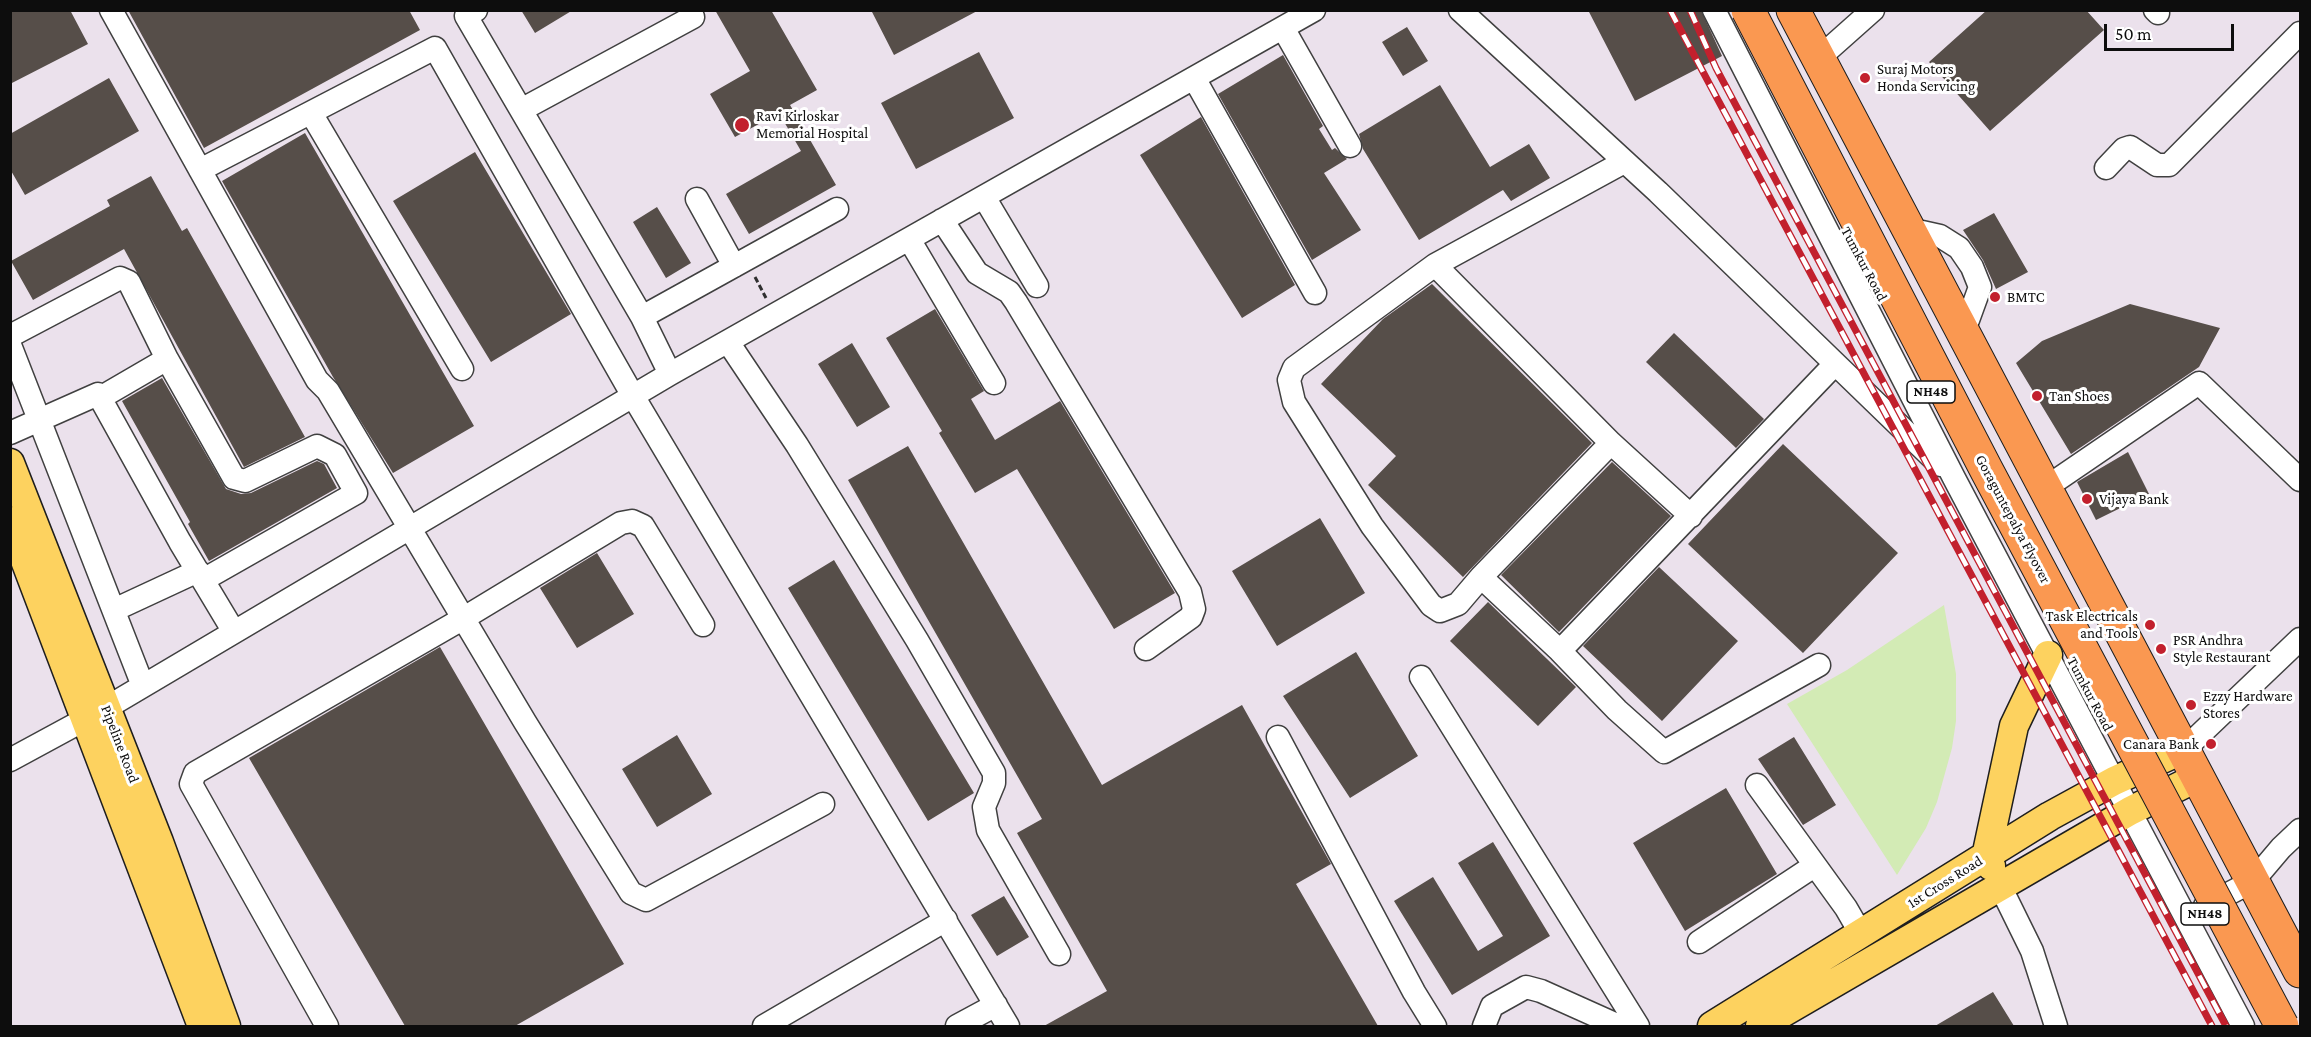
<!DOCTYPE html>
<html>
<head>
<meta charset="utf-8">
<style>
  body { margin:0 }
  #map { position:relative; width:2311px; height:1037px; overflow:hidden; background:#fffbed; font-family:"Crimson Pro",serif }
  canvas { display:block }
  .frame { position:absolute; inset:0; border:12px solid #0d0d0d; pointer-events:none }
  .scale { position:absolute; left:2104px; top:24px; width:130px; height:27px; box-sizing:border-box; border:3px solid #0d0d0d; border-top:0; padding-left:8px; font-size:18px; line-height:21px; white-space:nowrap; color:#0d0d0d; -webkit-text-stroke:4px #fff; paint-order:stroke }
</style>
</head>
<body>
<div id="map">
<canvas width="2311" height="1037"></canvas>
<div class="frame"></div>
<div class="scale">50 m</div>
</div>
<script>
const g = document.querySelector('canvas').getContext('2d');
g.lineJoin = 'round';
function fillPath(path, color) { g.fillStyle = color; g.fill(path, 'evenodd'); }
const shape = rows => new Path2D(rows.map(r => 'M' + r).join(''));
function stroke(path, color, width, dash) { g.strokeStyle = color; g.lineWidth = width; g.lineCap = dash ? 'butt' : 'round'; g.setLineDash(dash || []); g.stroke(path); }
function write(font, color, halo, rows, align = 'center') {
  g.font = font + ' "Crimson Pro",serif'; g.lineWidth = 6; g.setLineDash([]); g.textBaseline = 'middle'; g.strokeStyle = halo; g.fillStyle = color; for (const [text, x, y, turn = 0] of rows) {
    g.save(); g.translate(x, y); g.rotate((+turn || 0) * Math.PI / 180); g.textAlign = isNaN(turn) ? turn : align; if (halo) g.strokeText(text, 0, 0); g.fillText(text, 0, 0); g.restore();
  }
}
fillPath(shape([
  [10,11,2300,11,2300,1026,11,1026]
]), '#ebe1ec');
fillPath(shape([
  [1944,605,1956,674,1956,721,1952,748,1937,802,1926,828,1897,875,1787,704,1847,670]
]), '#d3ebb5');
fillPath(shape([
  [10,10,70,10,88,44,10,84],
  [128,10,409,10,420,30,204,148],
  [521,10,573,10,535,33],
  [715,10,771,10,817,90,790,105,836,185,749,234,726,194,801,151,779,113,735,137,710,94,750,71],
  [871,10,979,10,894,55],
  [1588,10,1701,10,1722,56,1635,101],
  [1987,10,2086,10,2104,30,1990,131,1929,62],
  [1407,27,1428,61,1403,76,1382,42],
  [979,52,1014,118,916,169,881,103],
  [1283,55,1323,126,1319,129,1332,150,1335,148,1347,159,1324,173,1361,230,1312,260,1218,94],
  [109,78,139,131,25,195,10,169,10,134],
  [1440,85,1490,167,1529,144,1550,178,1511,201,1503,190,1419,240,1363,149,1359,134],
  [1201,117,1295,285,1242,318,1140,155],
  [305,133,474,426,393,473,333,377,222,181],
  [475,152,571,314,491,362,393,201],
  [151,176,182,231,187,228,305,437,244,467,124,249,33,300,11,261,110,206,107,200],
  [657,207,691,263,666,278,633,222],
  [1994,213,2028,272,1996,289,1983,260,1963,230],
  [1432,284,1592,443,1463,577,1368,485,1396,456,1321,384,1383,319],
  [2130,304,2220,328,2199,367,2071,454,2016,363,2042,341],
  [935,309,984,391,971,399,995,440,1060,401,1175,593,1114,629,1017,469,975,493,939,433,942,431,886,338],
  [1674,333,1764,419,1736,448,1646,362],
  [852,343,890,407,857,427,818,364],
  [162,378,226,489,241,494,251,493,317,461,324,464,337,488,209,561,188,524,190,522,122,401],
  [1783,444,1898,553,1803,653,1688,544],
  [908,446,1102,785,1242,705,1331,864,1296,884,1378,1026,1044,1026,1107,991,1017,833,1042,819,848,480],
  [2128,452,2149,494,2096,520,2077,482],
  [1612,462,1671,516,1559,632,1501,575],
  [1320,518,1365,593,1277,646,1232,571],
  [597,553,634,614,577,648,540,588],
  [834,560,974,793,928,821,788,588],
  [1659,567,1738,641,1662,721,1583,646],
  [1488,602,1576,687,1538,726,1450,641],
  [440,647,624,964,515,1026,405,1026,249,758],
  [1356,652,1418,756,1350,798,1283,696],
  [677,735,712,794,657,827,622,769],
  [1794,737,1836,805,1803,825,1758,759],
  [1726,788,1777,874,1685,931,1633,843],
  [1493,842,1550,936,1452,995,1394,901,1433,877,1478,951,1503,936,1458,863],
  [1004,896,1029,937,997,956,971,915],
  [1993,992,2014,1026,1935,1026]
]), '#564e49');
const minor = shape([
  [111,10,317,380,328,391,525,722,631,893,646,900,823,804],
  [476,10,466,16,521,110],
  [1460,10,1658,192,1940,465],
  [1714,10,1954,478,2243,1026],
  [2155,10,2158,13],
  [1283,28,1350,146],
  [1828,50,1873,10],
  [1194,78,1315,293],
  [311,113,462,369],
  [1624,162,1435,265,1611,443,1691,516],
  [2106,168,2124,149,2130,147,2157,165,2169,165,2300,33],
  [200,170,435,48,633,396,1008,1026],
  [984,197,1037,286],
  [697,199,734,266],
  [942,220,977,273,1009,292,1016,302,1190,592,1194,609,1191,617,1146,649],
  [1922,232,1940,236,1959,248,1972,267,1980,287,1968,320],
  [909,239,994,383],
  [1435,265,1294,368,1289,380,1294,402,1372,526,1431,605,1440,611,1458,604,1481,577,1560,651],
  [642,317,521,110,693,17],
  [10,336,120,278,129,282,167,359],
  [728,342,797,445,917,640,994,773,994,783,984,807,988,830,1059,954],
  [10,345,143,686],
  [670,374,642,317,837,209],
  [100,398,167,359,234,478,245,481,317,446,335,455,356,493,203,580],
  [10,433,98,394,180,542,234,632],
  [2054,482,2199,383,2300,480],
  [1481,577,1611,443],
  [114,610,198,571],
  [1819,665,1664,752,1617,710,1560,651,1835,364],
  [1421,677,1638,1026],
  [1278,737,1414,992,1435,1026],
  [2192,742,2300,639],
  [10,760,106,708,670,374,1314,10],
  [1757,785,1846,908,1861,934],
  [2000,886,2032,951,2056,1026],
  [2205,906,2253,881,2281,848,2300,830],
  [1699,942,1814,866],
  [327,1026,191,784,195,773,464,618,621,523,632,521,643,526,703,625],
  [764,1026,946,920],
  [957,1026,996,1005],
  [1484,1026,1492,1006,1526,987,1541,991,1619,1026]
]);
const major = shape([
  [10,463,159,842,226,1026],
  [10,521,202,1026],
  [1991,866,1986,857,2014,726,2048,655],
  [1712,1026,2050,816,2114,781,2184,749],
  [1760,1026,2130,811,2198,777]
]);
const highway = shape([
  [1793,10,2300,971]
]);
stroke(minor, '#404040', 25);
stroke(major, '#1e1e1e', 31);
stroke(highway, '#1e1e1e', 35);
stroke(shape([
  [755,277,766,298]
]), '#2f2f2f', 3, [6, 3]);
stroke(minor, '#fff', 22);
stroke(major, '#fdd25f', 28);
stroke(highway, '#fa9851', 33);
const rail = shape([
  [1670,10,2212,1026],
  [1690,10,1716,68,2226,1026]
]);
stroke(rail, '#c2202d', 7);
stroke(rail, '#fff', 4.5, [14]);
const highwayBridge = shape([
  [1748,10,1987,471,2282,1026]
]);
stroke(highwayBridge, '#1e1e1e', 35, []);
stroke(highwayBridge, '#fa9851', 33);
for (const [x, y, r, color] of [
  [1865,78,6,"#c2202d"],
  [742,125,8,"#c2202d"],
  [1995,297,6,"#c2202d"],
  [2037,396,6,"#c2202d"],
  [2087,499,6,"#c2202d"],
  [2150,625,6,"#c2202d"],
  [2161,649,6,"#c2202d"],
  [2191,705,6,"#c2202d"],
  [2211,744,6,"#c2202d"]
]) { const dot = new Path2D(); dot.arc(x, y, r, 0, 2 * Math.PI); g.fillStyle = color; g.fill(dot); stroke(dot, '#fff', 2); }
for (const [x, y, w] of [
  [1931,392,48],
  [2205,914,48]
]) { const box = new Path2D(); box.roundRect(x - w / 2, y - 11, w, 22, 4.5); g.fillStyle = '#fff'; g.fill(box); stroke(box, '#0d0d0d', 1.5); }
write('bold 14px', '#0d0d0d', null, [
  ["NH48",1931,392],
  ["NH48",2205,914]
]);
write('15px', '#0d0d0d', '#fff', [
  ["Suraj Motors",1877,69],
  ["Honda Servicing",1877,86],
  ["Ravi Kirloskar",756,116],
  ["Memorial Hospital",756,133],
  ["BMTC",2007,297],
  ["Tan Shoes",2049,396],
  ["Vijaya Bank",2099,499],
  ["Task Electricals",2138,616,"right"],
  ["and Tools",2138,633,"right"],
  ["PSR Andhra",2173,640],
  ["Style Restaurant",2173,657],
  ["Ezzy Hardware",2203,696],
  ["Stores",2203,713],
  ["Canara Bank",2199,744,"right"]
], 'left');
write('15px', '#0d0d0d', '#fff', [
  ["Tumkur Road",1864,264,62],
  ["Goraguntepalya Flyover",2013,519,62],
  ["Tumkur Road",2090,694,62],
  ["Pipeline Road",120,744,69],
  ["1st Cross Road",1945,882,-32]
]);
</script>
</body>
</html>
